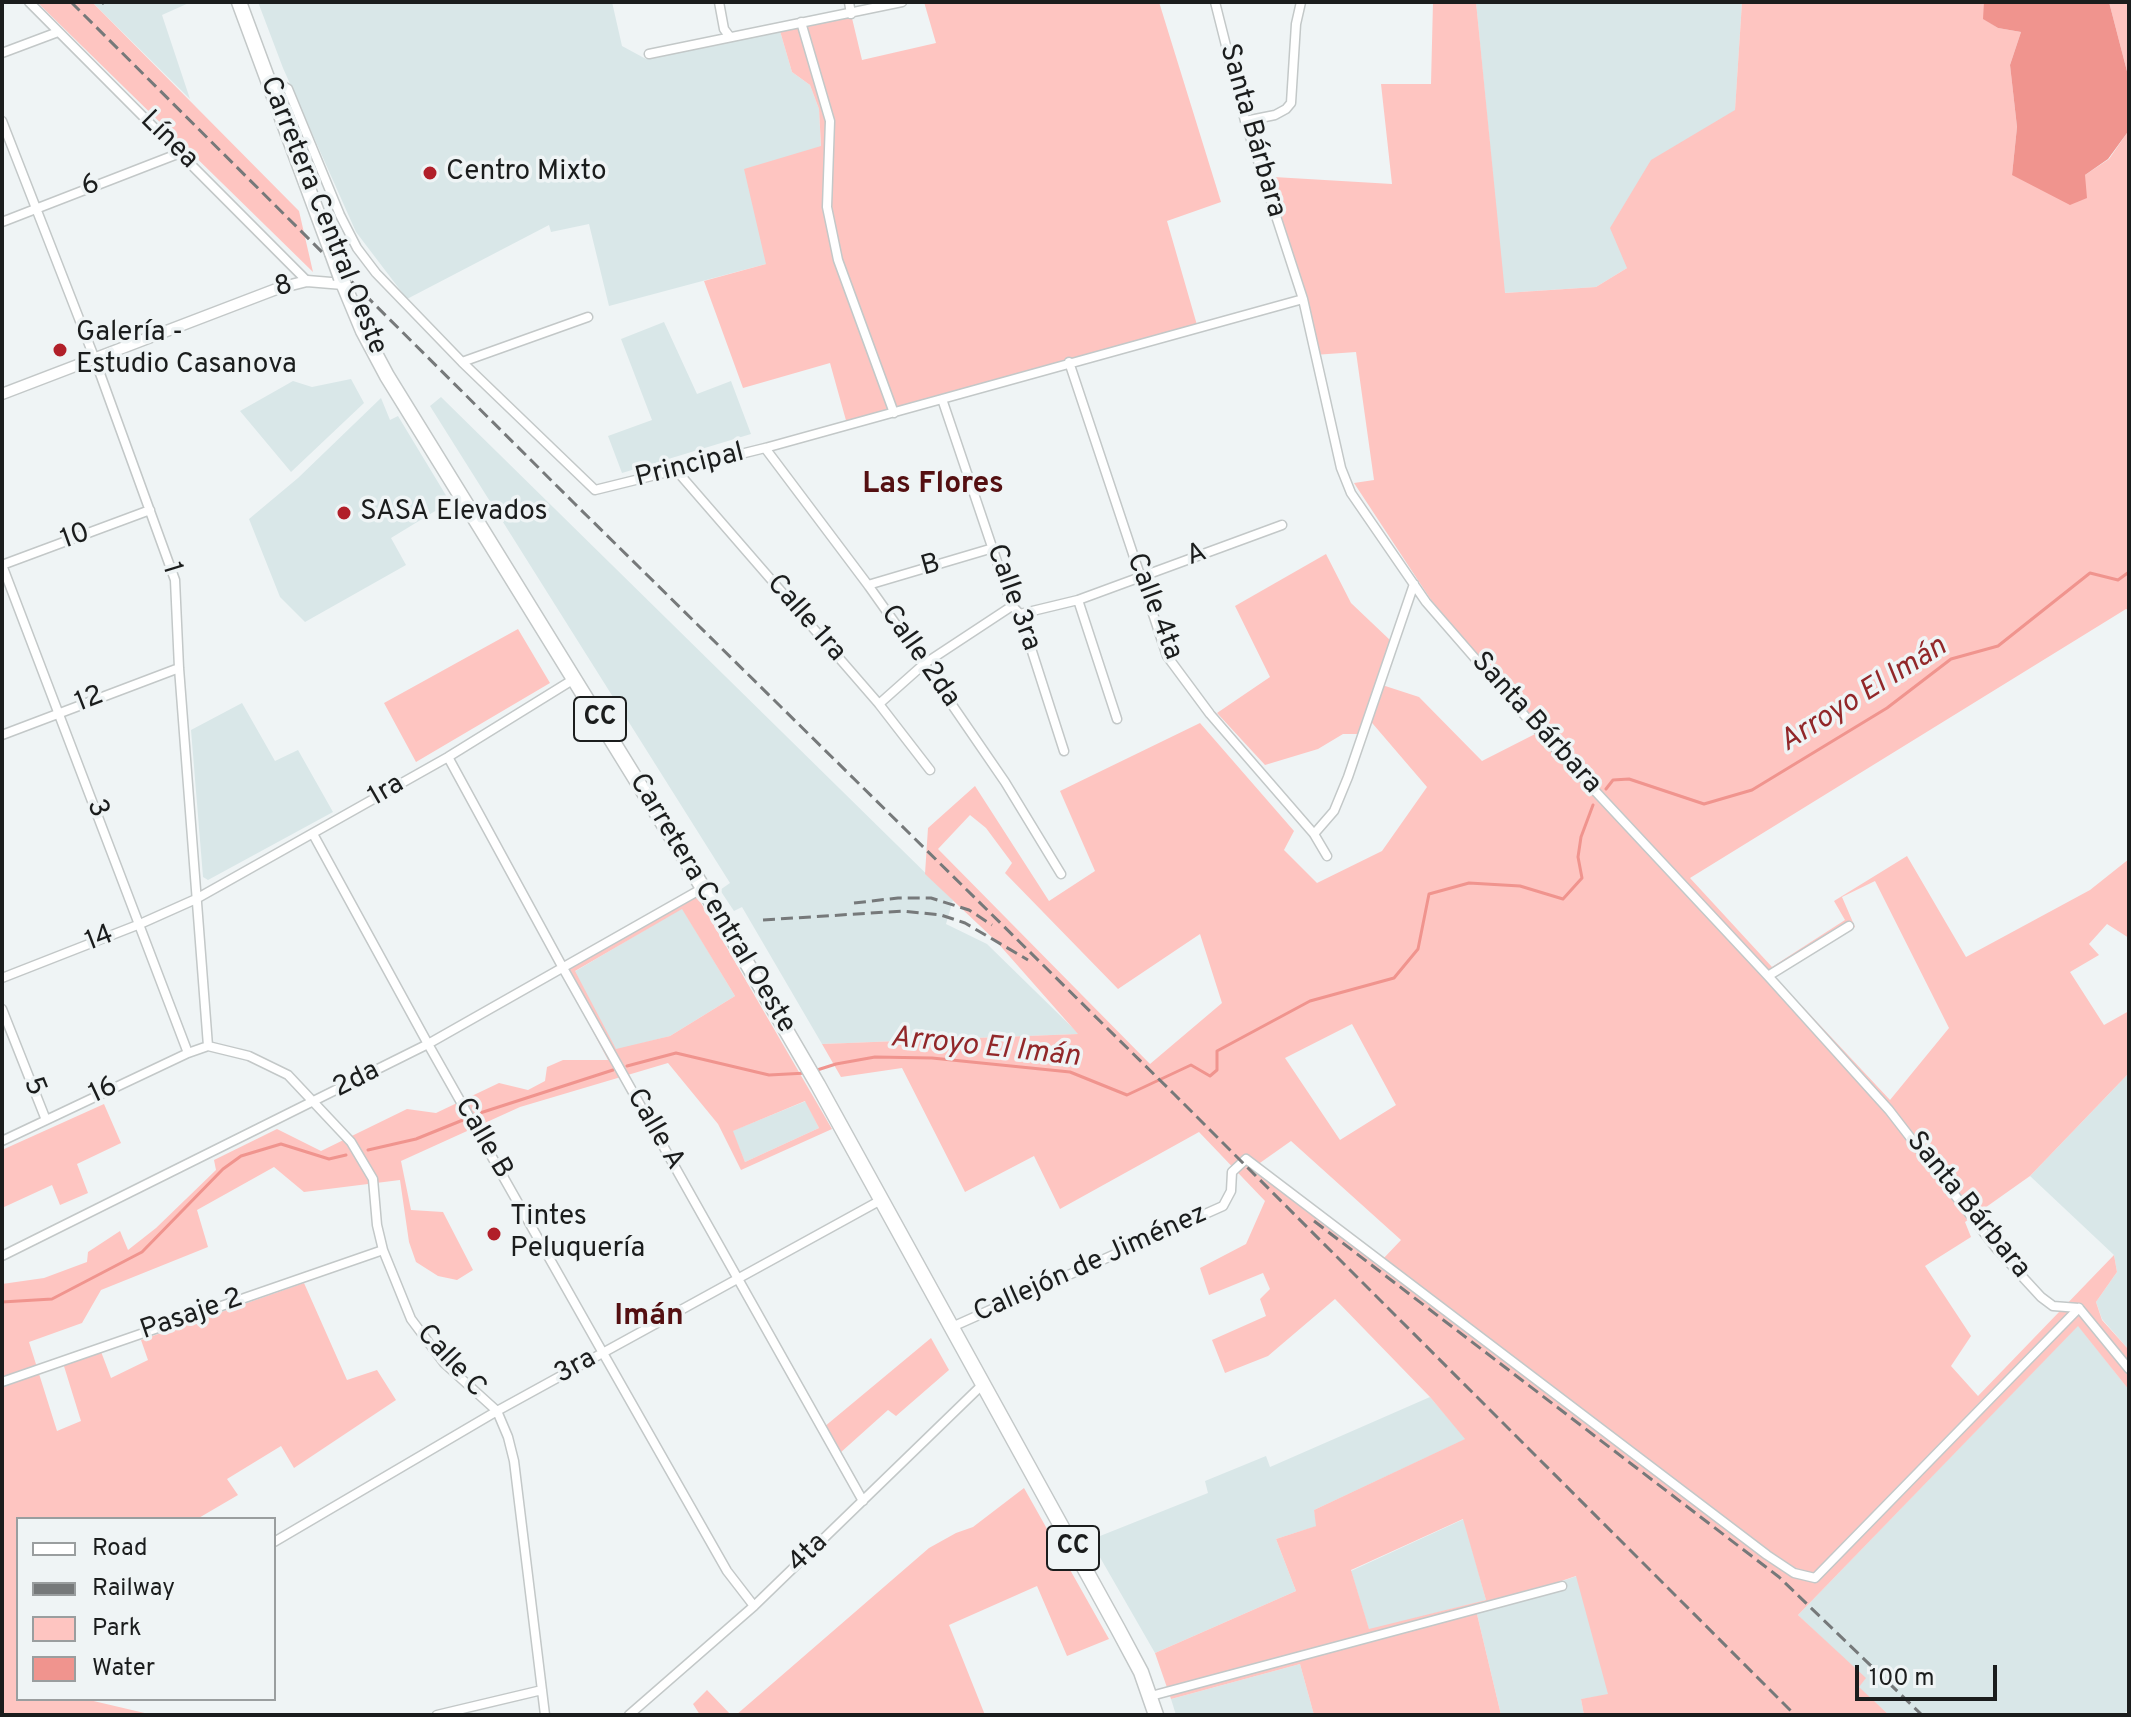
<!DOCTYPE html>
<html>
<head>
<meta charset="utf-8">
<style>
  body { margin:0 }
  #map { position:relative; width:2131px; height:1717px; overflow:hidden; background:#eff4f5; font-family:Overpass,sans-serif }
  canvas { display:block }
  .frame { position:absolute; inset:0; border:4px solid #1b1d1d; pointer-events:none }
  .legend { position:absolute; left:16px; top:1517px; width:260px; height:184px; box-sizing:border-box; background:#eff4f5; border:2px solid #9a9e9f; margin:0; padding:10px 14px; list-style:none; font-size:24px; color:#1b1d1d }
  .legend li { display:flex; align-items:center; gap:16px; height:40px }
  .legend b { width:40px; border:2px solid #9a9e9f }
  .scale { position:absolute; left:1855px; top:1665px; width:142px; height:36px; box-sizing:border-box; border:4px solid #1b1d1d; border-top:0; padding-left:10px; font-size:24px; line-height:28px; white-space:nowrap; color:#1b1d1d; -webkit-text-stroke:6px #eff4f5; paint-order:stroke }
</style>
</head>
<body>
<div id="map">
<canvas width="2131" height="1717"></canvas>
<div class="frame"></div>
<ul class="legend">
<li><b style="height:10px;background:#fff"></b>Road</li>
<li><b style="height:10px;background:#76797a"></b>Railway</li>
<li><b style="height:22px;background:#fec5c1"></b>Park</li>
<li><b style="height:22px;background:#f0948e"></b>Water</li>
</ul>
<div class="scale">100 m</div>
</div>
<script>
const g = document.querySelector('canvas').getContext('2d');
g.lineJoin = 'round';
function fillPath(path, color) { g.fillStyle = color; g.fill(path, 'evenodd'); }
const shape = rows => new Path2D(rows.map(r => 'M' + r).join(''));
function stroke(path, color, width, dash) { g.strokeStyle = color; g.lineWidth = width; g.lineCap = dash ? 'butt' : 'round'; g.setLineDash(dash || []); g.stroke(path); }
function write(font, color, halo, rows, align = 'center') {
  g.font = font + ' Overpass,sans-serif'; g.lineWidth = 7; g.setLineDash([]); g.textBaseline = 'middle'; g.strokeStyle = halo; g.fillStyle = color; for (const [text, x, y, turn = 0] of rows) {
    g.save(); g.translate(x, y); g.rotate((+turn || 0) * Math.PI / 180); g.textAlign = isNaN(turn) ? turn : align; if (halo) g.strokeText(text, 0, 0); g.fillText(text, 0, 0); g.restore();
  }
}
fillPath(shape([
  [92,2,191,2,162,15,190,99],
  [258,2,612,2,622,46,646,59,780,31,792,72,810,85,819,109,821,147,766,264,609,306,589,224,551,232,549,225,407,299,356,232,283,68],
  [1476,2,1742,2,1735,111,1651,161,1627,268,1596,287,1504,293],
  [664,322,697,394,731,381,751,434,622,473,608,436,652,420,621,339],
  [351,379,364,403,291,472,240,411,293,381,312,387],
  [441,397,953,900,946,924,987,944,1079,1034,822,1044,742,907,734,911,720,890,730,883,430,406],
  [381,398,390,420,398,416,450,502,391,538,406,565,305,622,280,597,249,519,298,478],
  [242,703,275,761,298,750,333,812,208,880,203,877,191,730],
  [682,908,735,996,670,1036,616,1050,574,972],
  [2129,1073,2129,1350,2102,1319,2096,1302,2117,1272,2114,1255,2030,1176],
  [806,1101,819,1128,745,1162,732,1131],
  [2078,1325,2129,1390,2129,1709,2123,1715,1889,1715,1858,1687,1865,1679,1798,1615],
  [1430,1397,1466,1439,1314,1510,1317,1526,1276,1539,1296,1591,1155,1653,1090,1540,1208,1493,1205,1481,1266,1456,1270,1467],
  [1464,1519,1486,1600,1369,1630,1351,1571],
  [1577,1576,1609,1695,1581,1699,1584,1715,1501,1715,1476,1610],
  [1300,1664,1314,1715,1176,1715,1171,1699]
]), '#d9e7e8');
fillPath(shape([
  [37,2,92,2,299,211,313,272],
  [924,2,1159,2,1221,202,1167,221,1197,325,847,424,830,363,743,388,704,281,766,264,744,169,821,146,819,109,810,85,792,72,780,31,851,14,862,60,936,43],
  [1433,2,1476,2,1505,293,1596,287,1627,268,1610,228,1651,160,1735,110,1742,2,1984,2,1984,19,1998,28,2021,32,2010,65,2017,127,2012,175,2085,175,2109,159,2127,133,2129,106,2129,610,2126,609,1690,878,1772,967,1845,920,1834,901,1907,856,1966,957,2090,890,2129,859,2129,938,2107,924,2089,944,2099,955,2070,972,2104,1025,2129,1011,2129,1073,2030,1176,1965,1222,1971,1237,1925,1266,1971,1336,1951,1366,1978,1396,2114,1255,2117,1272,2096,1302,2102,1320,2129,1350,2129,1390,2078,1326,1798,1615,1866,1678,1859,1687,1889,1715,1584,1715,1581,1699,1608,1694,1576,1576,1476,1610,1501,1715,1314,1715,1300,1664,1171,1699,1155,1653,1296,1591,1276,1539,1316,1526,1314,1510,1465,1439,1430,1397,1335,1299,1268,1356,1225,1373,1212,1340,1266,1316,1260,1299,1270,1289,1263,1273,1209,1295,1200,1268,1246,1244,1265,1201,1199,1132,1060,1209,1034,1156,965,1192,902,1068,841,1077,822,1044,1078,1034,996,941,925,874,928,828,975,786,1049,901,1095,871,1060,791,1200,723,1294,831,1284,850,1317,883,1382,851,1427,787,1367,717,1362,734,1343,734,1318,749,1265,765,1217,713,1270,677,1235,606,1326,554,1351,603,1391,641,1376,683,1419,697,1482,761,1541,731,1431,600,1354,483,1374,480,1356,352,1314,355,1252,130,1274,177,1392,184,1381,84,1431,84],
  [970,815,986,828,1012,863,1005,873,1118,989,1200,934,1222,1003,1150,1064,938,849],
  [1875,881,1949,1028,1890,1100,1774,976,1855,927,1842,897],
  [1352,1024,1396,1105,1340,1140,1285,1058],
  [1291,1141,1401,1240,1382,1260,1257,1165],
  [1463,1519,1486,1600,1369,1629,1351,1570],
  [2109,2,2129,2,2129,79],
  [518,629,550,683,416,762,384,703],
  [694,891,832,1129,741,1170,718,1124,668,1063,520,1107,401,1161,411,1210,443,1212,473,1270,457,1280,438,1276,416,1262,409,1242,400,1180,304,1192,274,1167,197,1210,208,1247,101,1290,82,1323,29,1342,57,1431,81,1421,63,1363,100,1349,111,1378,148,1360,141,1340,304,1283,347,1380,377,1370,396,1400,294,1468,281,1446,227,1479,238,1495,197,1519,18,1519,18,1699,85,1699,153,1715,2,1715,2,1284,44,1278,87,1262,88,1252,120,1231,128,1250,156,1228,216,1170,214,1160,277,1129,321,1151,407,1109,436,1113,499,1083,528,1090,545,1081,547,1067,563,1060,608,1060,559,968],
  [682,909,735,996,670,1036,616,1049,575,971],
  [805,1101,819,1128,745,1162,733,1131],
  [104,1104,121,1143,77,1164,88,1193,60,1205,52,1185,2,1208,2,1150],
  [931,1338,949,1370,896,1416,888,1410,840,1453,824,1427],
  [1024,1488,1109,1639,1067,1656,1037,1586,949,1625,985,1715,736,1715,929,1548,956,1533,973,1527],
  [707,1690,731,1715,700,1715,693,1704]
]), '#fec5c1');
fillPath(shape([
  [1984,2,2109,2,2129,79,2127,133,2108,159,2085,175,2087,198,2070,205,2012,175,2017,127,2010,65,2021,32,1998,28,1983,19]
]), '#f0948e');
stroke(shape([
  [1606,789,1613,780,1629,779,1704,804,1752,790,1887,708,1951,659,1998,646,2090,573,2118,580,2129,572],
  [627,1066,676,1053,769,1075,807,1073],
  [814,1071,836,1064,875,1057,932,1058,1070,1072,1127,1095,1191,1065,1210,1076,1217,1070,1217,1051,1310,1001,1394,978,1418,949,1429,894,1469,883,1520,886,1563,899,1582,878,1578,857,1581,837,1593,805],
  [480,1113,613,1070],
  [368,1150,416,1139,463,1120],
  [2,1302,52,1299,142,1252,223,1169,241,1156,281,1144,329,1159,346,1155]
]), '#f0948e', 3);
const minor = shape([
  [29,2,307,281],
  [719,2,724,29,730,37],
  [849,2,851,14],
  [1215,2,1245,121,1303,299,1341,468,1351,493,1426,602,1526,717,1768,976,1889,1110,1995,1247,2041,1297,2053,1306,2079,1308],
  [801,22,830,121,827,207,838,260,894,413],
  [2,53,58,32],
  [649,54,902,2],
  [267,76,288,89,340,215,357,248,376,273,462,362,595,490,765,448,1303,299],
  [2,121,94,357,175,580,179,668,208,1046],
  [1245,121,1275,115,1286,109,1291,103,1296,24,1301,2],
  [2,222,180,153],
  [462,362,588,317],
  [1069,362,1167,656,1210,714,1314,834,1327,856],
  [942,399,1012,606,1020,614,1064,751],
  [765,448,868,585,924,664,1005,782,1061,874],
  [676,470,879,704,930,770],
  [2,565,188,1053],
  [2,565,150,510],
  [868,585,993,548],
  [1078,600,1117,719],
  [1020,614,1078,600,1282,525],
  [879,704,924,664,1012,606],
  [2,735,179,668],
  [448,757,563,968,863,1501],
  [313,834,428,1044,603,1353,727,1571,754,1606],
  [1314,834,1334,811,1348,777,1414,584],
  [1768,976,1849,926],
  [2,978,140,924,196,899,448,757,574,679],
  [2,1009,46,1120],
  [208,1046,249,1056,288,1075,351,1142,373,1179,377,1225,383,1250,411,1319,444,1363,497,1411,508,1437,514,1461,545,1715],
  [2,1141,188,1053,208,1046],
  [2,1256,428,1044,703,888],
  [2079,1308,2129,1369],
  [952,1327,1223,1206,1231,1191,1232,1172,1246,1159,1767,1555,1794,1573,1815,1578,2079,1308],
  [2,1382,383,1250],
  [274,1542,497,1411,881,1200],
  [1151,1696,1562,1586],
  [437,1715,542,1690],
  [629,1715,754,1606,982,1385]
]);
const tertiary = shape([
  [2,394,279,288,307,281,343,284]
]);
const primary = shape([
  [239,2,332,253],
  [341,278,363,331,387,376,703,888,818,1085,1118,1629,1141,1672,1156,1715]
]);
stroke(minor, '#c3c8c8', 11);
stroke(tertiary, '#c3c8c8', 13);
stroke(primary, '#c3c8c8', 17);
stroke(minor, '#fff', 8);
stroke(tertiary, '#fff', 10);
stroke(primary, '#fff', 14);
stroke(shape([
  [71,2,574,503,1174,1094,1795,1715],
  [102,2,104,4],
  [854,903,898,898,931,898,969,910,992,925],
  [763,920,903,911,941,915,965,923,1028,960],
  [1314,1221,1779,1577,1922,1715]
]), '#76797a', 3, [12, 6]);
const primaryBridge = shape([
  [332,253,341,278]
]);
stroke(primaryBridge, '#c3c8c8', 17, []);
stroke(primaryBridge, '#fff', 14);
for (const [x, y, r, color] of [
  [430,173,8,"#b11f29"],
  [60,350,8,"#b11f29"],
  [344,513,8,"#b11f29"],
  [494,1234,8,"#b11f29"]
]) { const dot = new Path2D(); dot.arc(x, y, r, 0, 2 * Math.PI); g.fillStyle = color; g.fill(dot); stroke(dot, '#eff4f5', 3); }
for (const [x, y, w] of [
  [600,719,52],
  [1073,1548,52]
]) { const box = new Path2D(); box.roundRect(x - w / 2, y - 22, w, 44, 6); g.fillStyle = '#eff4f5'; g.fill(box); stroke(box, '#1b1d1d', 2); }
write('bold 26px', '#1b1d1d', null, [
  ["CC",600,719],
  ["CC",1073,1548]
]);
write('28px', '#1b1d1d', '#eff4f5', [
  ["Santa Bárbara",1251,131,74],
  ["Línea",168,141,45],
  ["6",91,187,-21],
  ["Carretera Central Oeste",322,216,68],
  ["8",284,288,-16],
  ["Principal",690,467,-14],
  ["10",76,538,-20],
  ["A",1197,556,-20],
  ["B",931,567,-16],
  ["1",170,569,73],
  ["Calle 3ra",1012,598,70],
  ["Calle 4ta",1153,607,69],
  ["Calle 1ra",805,619,49],
  ["Calle 2da",919,657,55],
  ["12",90,701,-21],
  ["Santa Bárbara",1535,724,48],
  ["1ra",387,792,-30],
  ["3",96,809,69],
  ["Carretera Central Oeste",711,904,59],
  ["14",100,940,-21],
  ["2da",357,1081,-27],
  ["5",33,1087,68],
  ["16",104,1092,-25],
  ["Calle A",654,1130,60],
  ["Calle B",482,1139,60],
  ["Santa Bárbara",1967,1206,51],
  ["Callejón de Jiménez",1091,1265,-24],
  ["Pasaje 2",192,1316,-19],
  ["Calle C",450,1362,47],
  ["3ra",576,1368,-29],
  ["4ta",809,1554,-44]
]);
write('28px', '#1b1d1d', '#eff4f5', [
  ["Centro Mixto",446,173],
  ["Galería -",76,334],
  ["Estudio Casanova",76,366],
  ["SASA Elevados",360,513],
  ["Tintes",510,1218],
  ["Peluquería",510,1250]
], 'left');
write('bold 30px', '#540f11', '#eff4f5', [
  ["Las Flores",933,486],
  ["Imán",649,1318]
]);
write('italic 30px', '#922729', '#eff4f5', [
  ["Arroyo El Imán",1864,696,-32],
  ["Arroyo El Imán",985,1049,6]
]);
</script>
</body>
</html>
